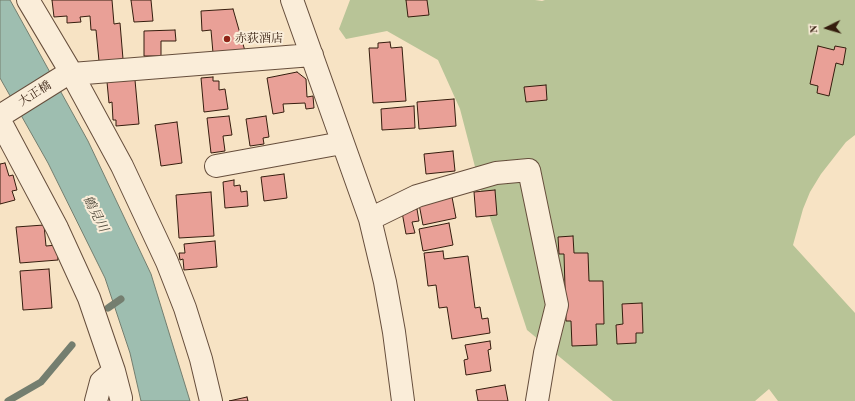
<!DOCTYPE html>
<html>
<head>
<meta charset="utf-8">
<style>
  body { margin:0 }
  #map { position:relative; width:855px; height:401px; overflow:hidden; background:#f7e3c4; font-family:"Old Standard TT",serif }
  canvas { display:block }
  .north { position:absolute; left:807px; top:8px; width:40px; height:40px; -webkit-text-stroke:3px #faedd9; paint-order:stroke; rotate:265deg; font-size:11px; font-weight:700; line-height:16px; text-align:center; color:#351d0e }
  .north::after { content:''; display:block; margin:auto; width:14px; height:18px; background:#351d0e; clip-path:polygon(50% 0,100% 100%,50% 72%,0 100%) }
</style>
</head>
<body>
<div id="map">
<canvas width="855" height="401"></canvas>
<div class="north">N</div>
</div>
<script>
const g = document.querySelector('canvas').getContext('2d');
g.lineJoin = 'round';
function fillPath(path, color) { g.fillStyle = color; g.fill(path, 'evenodd'); }
const shape = rows => new Path2D(rows.map(r => 'M' + r).join(''));
function stroke(path, color, width, dash) { g.strokeStyle = color; g.lineWidth = width; g.lineCap = dash ? 'butt' : 'round'; g.setLineDash(dash || []); g.stroke(path); }
function write(font, color, halo, rows, align = 'center') {
  g.font = font + ' "Old Standard TT","Noto Serif JP",serif'; g.lineWidth = 4; g.setLineDash([]); g.textBaseline = 'middle'; g.strokeStyle = halo; g.fillStyle = color; for (const [text, x, y, turn = 0] of rows) {
    g.save(); g.translate(x, y); g.rotate((+turn || 0) * Math.PI / 180); g.textAlign = isNaN(turn) ? turn : align; if (halo) g.strokeText(text, 0, 0); g.fillText(text, 0, 0); g.restore();
  }
}
fillPath(shape([
  [350,0,535,0,542,1,545,0,855,0,855,135,846,142,821,174,810,192,803,209,793,245,855,313,855,401,778,401,769,389,755,401,613,401,527,330,481,190,460,109,438,60,387,31,346,39,339,29]
]), '#b8c497');
const water = shape([
  [0,0,10,0,88,141,151,274,190,401,141,401,130,353,105,278,48,163,0,78,0,0]
]);
fillPath(water, '#9ebeb0');
stroke(water, '#747e6f', 1);
stroke(shape([
  [108,308,121,299],
  [8,401,41,382,72,345]
]), '#747e6f', 7);
const building = shape([
  [52,0,112,0,114,24,120,23,123,59,99,61,96,30,91,30,90,16,80,17,81,22,67,23,67,16,54,17,52,0],
  [131,0,151,0,153,21,134,22,131,0],
  [406,0,427,0,429,15,408,17,406,0],
  [233,9,245,51,213,53,211,30,202,31,201,11,233,9],
  [175,30,176,41,161,41,161,56,144,56,144,31,175,30],
  [390,42,391,48,402,47,406,101,373,103,369,48,378,48,378,43,390,42],
  [818,46,834,50,835,46,846,48,843,65,836,63,829,96,817,93,818,86,810,84,818,46],
  [297,72,306,79,307,97,313,96,314,108,306,109,305,103,283,104,284,112,273,114,267,78,297,72],
  [213,77,213,81,219,81,219,90,225,89,228,109,204,112,201,78,213,77],
  [135,80,139,124,116,126,116,120,113,120,112,102,109,103,107,82,135,80],
  [546,85,547,100,526,102,524,87,546,85],
  [454,99,456,126,419,129,417,102,454,99],
  [414,106,415,128,382,130,381,109,414,106],
  [229,116,232,135,223,136,225,151,211,153,207,118,229,116],
  [266,116,269,137,263,138,264,144,250,146,246,119,266,116],
  [177,122,182,163,161,166,155,125,177,122],
  [453,151,455,171,426,174,424,154,453,151],
  [5,163,9,176,13,175,17,190,12,191,15,200,0,204,0,164,5,163],
  [284,174,287,198,264,201,261,177,284,174],
  [234,180,234,186,240,185,241,192,247,191,248,206,225,208,223,182,234,180],
  [495,190,497,215,476,217,474,192,495,190],
  [211,192,214,236,179,238,176,195,211,192],
  [452,197,456,218,423,225,419,204,452,197],
  [417,209,419,221,412,222,415,233,406,234,402,212,417,209],
  [449,223,453,245,423,251,419,229,449,223],
  [44,225,46,246,57,245,58,260,20,263,16,227,44,225],
  [573,236,574,253,588,253,589,281,603,281,604,324,596,324,597,345,572,346,571,321,566,321,564,254,559,254,558,237,573,236],
  [215,241,217,267,184,270,183,259,180,260,179,253,185,253,184,244,215,241],
  [443,251,444,259,468,256,475,308,480,307,482,319,488,318,490,333,452,339,447,307,439,308,436,285,428,286,424,253,443,251],
  [49,269,52,308,23,310,20,271,49,269],
  [642,303,643,333,636,333,636,343,617,344,616,325,623,324,622,304,642,303],
  [490,341,491,349,488,350,491,371,466,375,464,360,468,359,465,345,490,341],
  [505,385,508,401,478,401,476,390,505,385],
  [247,397,248,401,229,401,247,397]
]);
fillPath(building, '#e9a097');
stroke(building, '#351d0e', 1);
const minor = shape([
  [28,0,72,74,122,166,167,262,185,308,201,359,211,401],
  [292,0,370,219,385,282,394,332,403,401],
  [0,116,64,76,72,74,312,55],
  [0,121,57,228,89,298,114,371,121,398],
  [216,166,342,143],
  [370,219,417,196,496,173,529,170,557,305,545,353,537,401],
  [96,401,101,382,114,371]
]);
stroke(minor, '#664e3c', 24);
stroke(minor, '#faedd9', 22);
for (const [x, y, r, color] of [
  [227,39,4,"#8f2418"]
]) { const dot = new Path2D(); dot.arc(x, y, r, 0, 2 * Math.PI); g.fillStyle = color; g.fill(dot); stroke(dot, '#faedd9', 1.5); }
write('12px', '#351d0e', '#faedd9', [
  ["赤荻酒店",235,39]
], 'left');
write('12px', '#351d0e', '#faedd9', [
  ["大正橋",35,94,-32]
]);
write('italic 13px', '#544d3f', '#faedd9', [
  ["鶴見川",95,214,63]
]);
</script>
</body>
</html>
